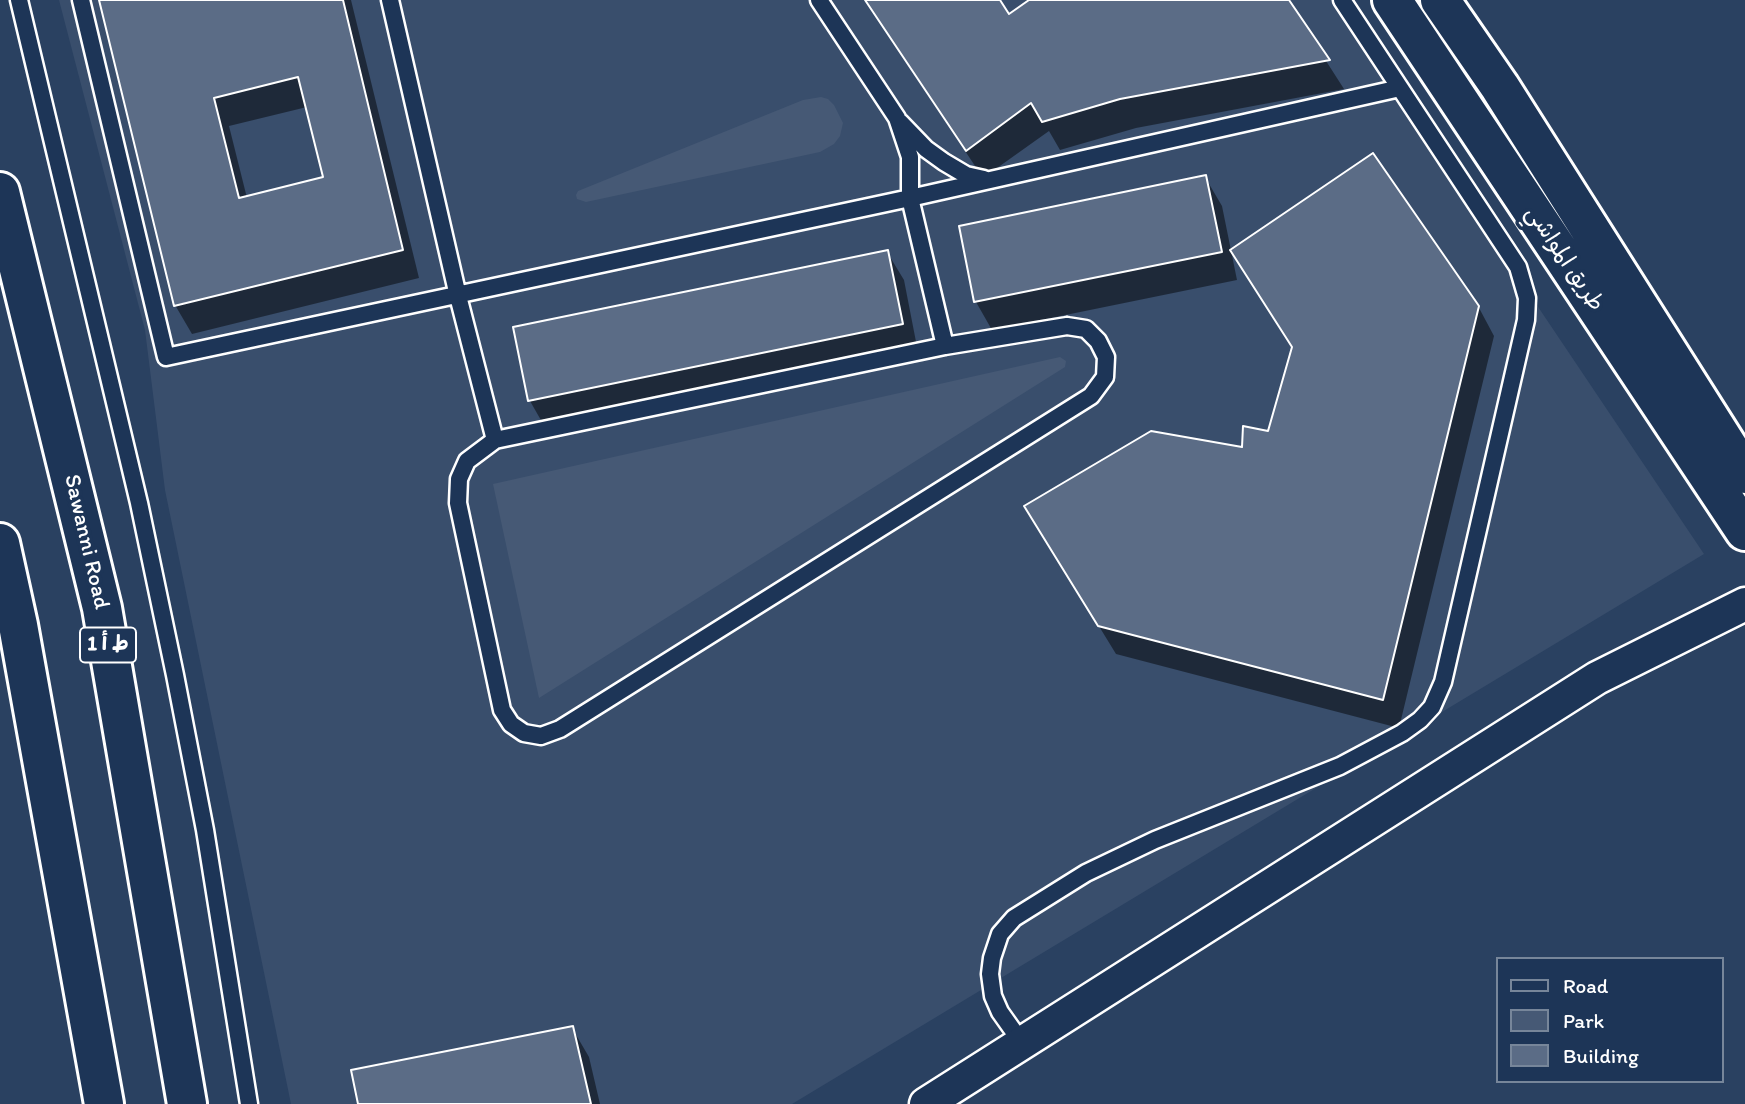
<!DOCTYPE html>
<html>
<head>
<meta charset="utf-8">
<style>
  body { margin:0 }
  #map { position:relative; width:1745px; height:1104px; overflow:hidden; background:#2a4161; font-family:Itim,sans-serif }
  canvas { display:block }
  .legend { position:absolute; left:1496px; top:957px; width:228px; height:126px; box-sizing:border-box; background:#1d3557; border:2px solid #77869a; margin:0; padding:9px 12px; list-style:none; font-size:21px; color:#fff }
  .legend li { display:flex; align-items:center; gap:14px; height:35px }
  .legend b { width:35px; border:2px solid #77869a }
</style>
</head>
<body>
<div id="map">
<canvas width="1745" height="1104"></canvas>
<ul class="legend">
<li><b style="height:9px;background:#1d3557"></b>Road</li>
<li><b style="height:19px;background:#465975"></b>Park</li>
<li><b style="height:19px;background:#5b6c86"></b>Building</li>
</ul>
</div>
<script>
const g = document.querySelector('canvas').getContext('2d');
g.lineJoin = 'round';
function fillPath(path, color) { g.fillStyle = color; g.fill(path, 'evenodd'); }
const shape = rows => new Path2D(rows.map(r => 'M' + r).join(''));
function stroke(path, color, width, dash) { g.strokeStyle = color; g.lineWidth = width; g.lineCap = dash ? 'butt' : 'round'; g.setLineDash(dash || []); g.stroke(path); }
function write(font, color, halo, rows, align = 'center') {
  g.font = font + ' Itim,"Playpen Sans Arabic",sans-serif'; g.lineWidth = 7; g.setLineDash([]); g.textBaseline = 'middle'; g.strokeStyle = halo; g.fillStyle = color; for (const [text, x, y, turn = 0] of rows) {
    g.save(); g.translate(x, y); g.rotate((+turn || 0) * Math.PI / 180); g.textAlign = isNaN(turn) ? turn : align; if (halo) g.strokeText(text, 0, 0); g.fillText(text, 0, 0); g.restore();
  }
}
fillPath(shape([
  [59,0,1332,0,1704,554,792,1104,291,1104,165,490,145,330]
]), '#394e6c');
fillPath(shape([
  [821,97,828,99,834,105,843,123,840,136,834,144,820,152,586,202,577,199,576,195,578,191,803,100],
  [1060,357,1066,361,1065,367,539,698,493,484]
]), '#465975');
fillPath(shape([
  [101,0,351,0,419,278,192,334,175,305],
  [307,107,325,178,247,198,229,126],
  [865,0,998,0,1008,16,1032,0,1287,0,1344,89,1136,128,1060,150,1049,131,983,178],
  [1205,177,1222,206,1237,280,992,330,976,302],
  [887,252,904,280,918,352,546,429,530,401],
  [1478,306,1494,336,1399,728,1116,654,1043,535,1244,449],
  [572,1028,589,1057,600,1104,360,1104]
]), '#0007');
const building = shape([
  [99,0,343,0,403,250,174,306,99,0],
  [298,77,323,177,239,198,214,98,298,77],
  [865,0,1000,0,1009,14,1029,0,1289,0,1330,60,1120,99,1042,122,1031,103,966,151,865,0],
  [1373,153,1479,306,1383,700,1098,626,1024,506,1151,431,1242,447,1243,426,1268,431,1292,347,1230,250,1373,153],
  [1206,175,1222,252,974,302,959,226,1206,175],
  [888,250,903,324,528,401,513,327,888,250],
  [573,1026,591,1104,358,1104,351,1070,573,1026]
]);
fillPath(building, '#5b6c86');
stroke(building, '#fff', 2);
const lane = shape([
  [19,0,139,503,175,675,205,830,249,1104],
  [81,0,166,357,910,198,1400,88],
  [390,0,458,296,495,440],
  [819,0,897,118,910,157,910,198,945,346],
  [900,122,926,149,944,162,966,175,984,179],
  [1067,326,1086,329,1098,341,1106,357,1105,377,1091,396,560,729,541,736,524,733,511,724,502,710,458,503,459,479,467,461,495,440,945,346,1067,326],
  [1022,1043,1000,1012,993,996,990,974,992,958,1000,934,1014,918,1086,873,1155,840,1340,766,1402,733,1420,720,1432,707,1443,682,1526,320,1527,298,1518,267,1342,0]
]);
const street = shape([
  [926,1104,1597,678,1745,604]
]);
const primary = shape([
  [1392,0,1745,531],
  [1440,0,1500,87,1745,474]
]);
const highway = shape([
  [0,192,102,608,187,1104],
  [0,543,18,625,104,1104]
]);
stroke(lane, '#fff', 21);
stroke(street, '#fff', 37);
stroke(primary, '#fff', 44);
stroke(highway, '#fff', 44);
stroke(lane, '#1d3557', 16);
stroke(street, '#1d3557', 32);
stroke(primary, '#1d3557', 38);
stroke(highway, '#1d3557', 38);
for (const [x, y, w] of [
  [108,645,56]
]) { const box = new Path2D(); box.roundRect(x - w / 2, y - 17.5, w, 35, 5); g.fillStyle = '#1d3557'; g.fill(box); stroke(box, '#fff', 2); }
write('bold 21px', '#fff', null, [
  ["ط أ 1",108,645]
]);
write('23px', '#fff', '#1d3557', [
  ["طريق المواشي",1564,259,56],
  ["Sawanni Road",86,542,77]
]);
</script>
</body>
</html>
